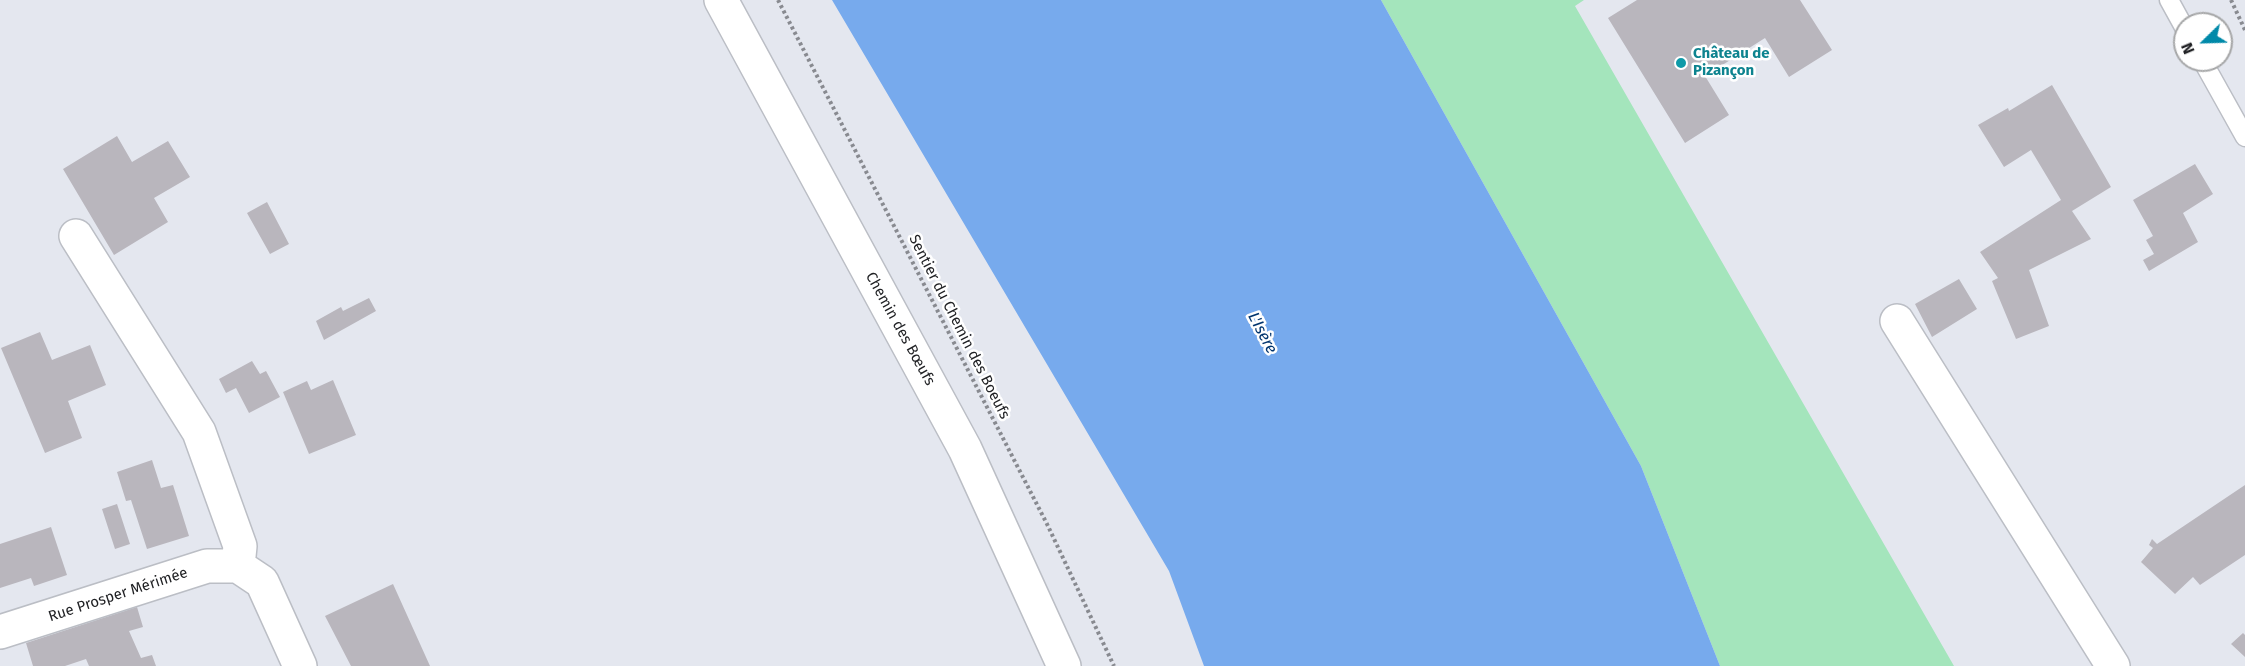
<!DOCTYPE html>
<html>
<head>
<meta charset="utf-8">
<style>
  body { margin:0 }
  #map { position:relative; width:2245px; height:666px; overflow:hidden; background:#e4e7ef; font-family:"Fira Sans",sans-serif }
  canvas { display:block }
  .north { position:absolute; left:2173px; top:12px; width:60px; height:60px; box-sizing:border-box; background:#fff; border:2px solid #a6a7a8; border-radius:50%; rotate:247deg; font-size:16px; font-weight:700; line-height:24px; text-align:center; color:#212225 }
  .north::after { content:''; display:block; margin:auto; width:21px; height:27px; background:#0089a9; clip-path:polygon(50% 0,100% 100%,50% 72%,0 100%) }
</style>
</head>
<body>
<div id="map">
<canvas width="2245" height="666"></canvas>
<div class="north">N</div>
</div>
<script>
const g = document.querySelector('canvas').getContext('2d');
g.lineJoin = 'round';
function fillPath(path, color) { g.fillStyle = color; g.fill(path, 'evenodd'); }
const shape = rows => new Path2D(rows.map(r => 'M' + r).join(''));
function stroke(path, color, width, dash) { g.strokeStyle = color; g.lineWidth = width; g.lineCap = dash ? 'butt' : 'round'; g.setLineDash(dash || []); g.stroke(path); }
function write(font, color, halo, rows, align = 'center') {
  g.font = font + ' "Fira Sans",sans-serif'; g.lineWidth = 5; g.setLineDash([]); g.textBaseline = 'middle'; g.strokeStyle = halo; g.fillStyle = color; for (const [text, x, y, turn = 0] of rows) {
    g.save(); g.translate(x, y); g.rotate((+turn || 0) * Math.PI / 180); g.textAlign = isNaN(turn) ? turn : align; if (halo) g.strokeText(text, 0, 0); g.fillText(text, 0, 0); g.restore();
  }
}
fillPath(shape([
  [1381,0,1584,0,1575,6,1954,666,1720,666,1641,466]
]), '#a4e5bc');
fillPath(shape([
  [832,0,1381,0,1641,466,1720,666,1204,666,1169,571]
]), '#77aaed');
fillPath(shape([
  [1637,0,1800,0,1832,50,1789,77,1765,38,1705,76,1729,115,1685,143,1608,18],
  [2052,85,2111,187,2072,211,2091,239,2029,270,2049,326,2016,339,1992,281,1998,278,1980,252,2061,200,2031,150,2004,167,1978,125,2008,108,2009,111],
  [117,136,132,162,168,141,190,177,154,198,168,222,114,255,63,169],
  [2195,164,2213,194,2183,213,2198,242,2149,271,2143,260,2154,254,2146,240,2153,236,2133,200],
  [267,202,289,244,270,254,247,213],
  [1959,279,1977,309,1932,337,1915,304],
  [369,298,376,311,324,340,316,321,341,307,343,311],
  [40,332,52,360,90,345,106,385,68,401,82,438,45,453,1,348],
  [252,361,260,374,266,371,280,397,249,413,236,388,226,393,219,379],
  [333,380,356,435,309,454,283,392,307,381,311,390],
  [152,460,161,488,173,485,189,536,147,549,131,500,126,501,117,472],
  [2245,485,2245,555,2200,585,2193,577,2175,594,2141,562,2153,548,2149,545,2152,539,2157,544],
  [117,504,130,544,115,549,102,509],
  [51,527,67,575,34,586,31,578,0,588,0,544],
  [393,584,430,666,351,666,325,616],
  [137,607,143,627,129,631,141,658,152,655,156,666,89,666,86,659,65,666,33,666,26,643],
  [2243,633,2245,635,2245,657,2231,644]
]), '#b9b6bd');
const lane = shape([
  [2169,0,2185,29],
  [2202,60,2245,137]
]);
const street = shape([
  [721,0,965,449,1064,666],
  [76,236,199,432,240,546,238,566],
  [1897,321,2113,666],
  [238,566,262,582,300,666],
  [0,632,207,566,238,566]
]);
stroke(lane, '#bbbec5', 21);
stroke(street, '#bbbec5', 36);
stroke(shape([
  [778,0,1047,524,1114,666],
  [2231,0,2245,30]
]), '#888a90', 4, [3, 3]);
stroke(lane, '#fff', 18);
stroke(street, '#fff', 33);
for (const [x, y, r, color] of [
  [1681,63,6,"#0f9aa8"]
]) { const dot = new Path2D(); dot.arc(x, y, r, 0, 2 * Math.PI); g.fillStyle = color; g.fill(dot); stroke(dot, '#fff', 2); }
write('bold 15px', '#0d838f', '#fff', [
  ["Château de",1693,54],
  ["Pizançon",1693,71]
], 'left');
write('15px', '#212225', '#fff', [
  ["Sentier du Chemin des Boeufs",959,327,63],
  ["Chemin des Bœufs",900,329,61],
  ["Rue Prosper Mérimée",118,595,-18]
]);
write('italic 16px', '#00346e', '#fff', [
  ["L'Isère",1262,333,62]
]);
</script>
</body>
</html>
